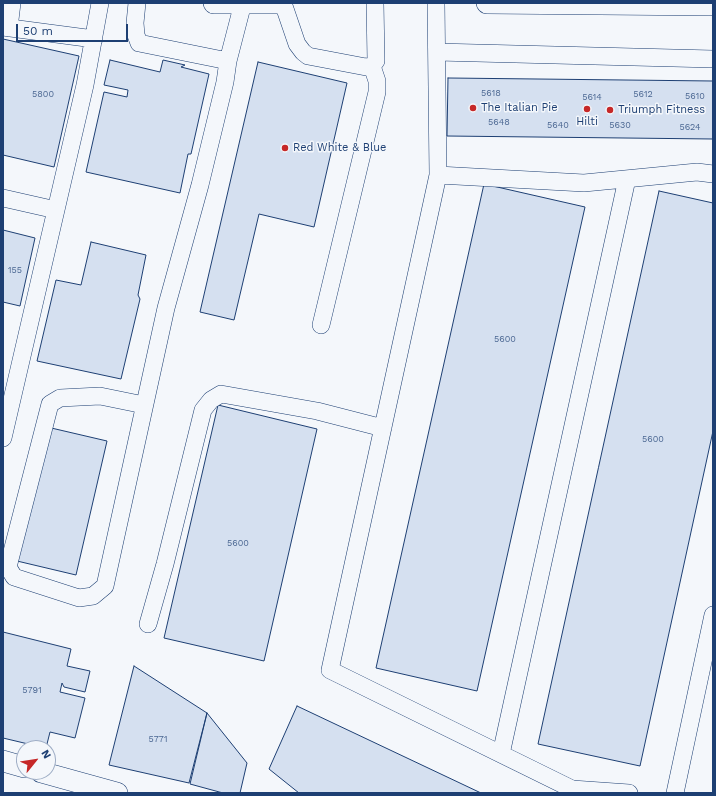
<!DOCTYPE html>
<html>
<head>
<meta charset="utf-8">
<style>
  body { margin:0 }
  #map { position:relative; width:716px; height:796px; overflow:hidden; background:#f4f7fb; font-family:"Work Sans",sans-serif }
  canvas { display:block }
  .frame { position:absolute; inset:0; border:4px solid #1d3f73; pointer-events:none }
  .north { position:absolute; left:16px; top:740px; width:40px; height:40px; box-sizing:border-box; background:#f4f7fb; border:1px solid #9eadc5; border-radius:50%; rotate:60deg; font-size:11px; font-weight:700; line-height:16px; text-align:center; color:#1d3f73 }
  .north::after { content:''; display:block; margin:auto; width:14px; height:18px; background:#c62828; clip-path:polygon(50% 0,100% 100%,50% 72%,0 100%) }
  .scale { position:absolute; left:16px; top:24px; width:112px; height:18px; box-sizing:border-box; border:2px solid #1d3f73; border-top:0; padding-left:5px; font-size:12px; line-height:14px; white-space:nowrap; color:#1d3f73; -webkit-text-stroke:3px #f4f7fb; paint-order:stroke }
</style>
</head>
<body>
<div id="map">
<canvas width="716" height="796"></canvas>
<div class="frame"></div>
<div class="north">N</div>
<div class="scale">50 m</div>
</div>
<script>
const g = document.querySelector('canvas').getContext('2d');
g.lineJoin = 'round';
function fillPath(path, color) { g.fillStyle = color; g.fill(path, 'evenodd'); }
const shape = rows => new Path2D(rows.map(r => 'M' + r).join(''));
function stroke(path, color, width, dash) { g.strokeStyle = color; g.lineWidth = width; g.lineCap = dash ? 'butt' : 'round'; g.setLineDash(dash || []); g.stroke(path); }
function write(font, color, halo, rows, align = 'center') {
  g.font = font + ' "Work Sans",sans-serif'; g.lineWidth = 3; g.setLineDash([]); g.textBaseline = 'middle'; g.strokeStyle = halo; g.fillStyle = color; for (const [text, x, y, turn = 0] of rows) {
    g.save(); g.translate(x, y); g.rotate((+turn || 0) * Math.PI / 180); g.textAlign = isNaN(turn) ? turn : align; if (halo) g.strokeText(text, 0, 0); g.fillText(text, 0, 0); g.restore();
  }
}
const building = shape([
  [3,39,79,56,54,167,3,155,3,39],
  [110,60,160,72,163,60,185,65,181,67,209,74,191,154,188,154,180,193,86,172,104,92,127,97,128,90,104,85,110,60],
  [258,62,347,83,314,227,259,214,234,320,200,312,258,62],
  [448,78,713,81,713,139,447,136,448,78],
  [484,184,585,207,477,691,376,668,484,184],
  [659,191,713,203,713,431,640,766,538,744,659,191],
  [3,230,35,238,20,306,3,302,3,230],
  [91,242,146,255,138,295,140,299,121,379,37,361,56,280,81,285,91,242],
  [218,405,317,429,264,661,164,638,218,405],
  [47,427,107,441,76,575,17,561,47,427],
  [3,632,71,649,67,666,90,671,85,692,64,687,62,683,60,692,85,698,75,738,50,732,46,748,45,748,3,738,3,632],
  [134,666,207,713,189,783,109,765,134,666],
  [297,706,481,793,299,793,269,769,297,706],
  [207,713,247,763,240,793,223,793,190,784,207,713]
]);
fillPath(building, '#d5e0f0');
stroke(building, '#1d3f73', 1);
const minor = shape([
  [137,3,135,23,136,35,139,43,228,61],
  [283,3,297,44,303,52,308,56,366,67,372,66,376,61,375,3],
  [436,3,438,175,330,670,572,789,629,793],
  [3,27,94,39],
  [9,28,12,3],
  [437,52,713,59],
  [438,175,584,183,697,172,713,174],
  [3,198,56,210],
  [321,325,377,92,377,81,372,66],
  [144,405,100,396,60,398,50,404,8,567,14,577,79,598,93,596,105,586,166,308,200,185,225,82,228,61,243,3],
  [3,438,85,85,100,3],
  [148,624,165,564,203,410,211,400,221,394,317,411,383,428],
  [501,754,627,179],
  [675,793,713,615]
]);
const major = shape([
  [214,3,281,3],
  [487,3,713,5],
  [3,761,24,767],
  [41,772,117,793]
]);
stroke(minor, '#1d3f73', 18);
stroke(major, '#1d3f73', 22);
stroke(minor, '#f4f7fb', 17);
stroke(major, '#f4f7fb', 21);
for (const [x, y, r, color] of [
  [473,108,4,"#c62828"],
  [587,109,4,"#c62828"],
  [610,110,4,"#c62828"],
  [285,148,4,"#c62828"]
]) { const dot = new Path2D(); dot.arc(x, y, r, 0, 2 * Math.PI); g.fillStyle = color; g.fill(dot); stroke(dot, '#f4f7fb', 1.5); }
write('9px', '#4b6792', null, [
  ["5618",491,93],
  ["5800",43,94],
  ["5612",643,94],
  ["5610",695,96],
  ["5614",592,97],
  ["5648",499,122],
  ["5640",558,125],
  ["5630",620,125],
  ["5624",690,127],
  ["155",15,270],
  ["5600",505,339],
  ["5600",653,439],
  ["5600",238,543],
  ["5791",32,690],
  ["5771",158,739]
]);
write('11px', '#1d3f73', '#f4f7fb', [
  ["The Italian Pie",481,108],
  ["Triumph Fitness",618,110],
  ["Hilti",587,122,"center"],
  ["Red White & Blue",293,148]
], 'left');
</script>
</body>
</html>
